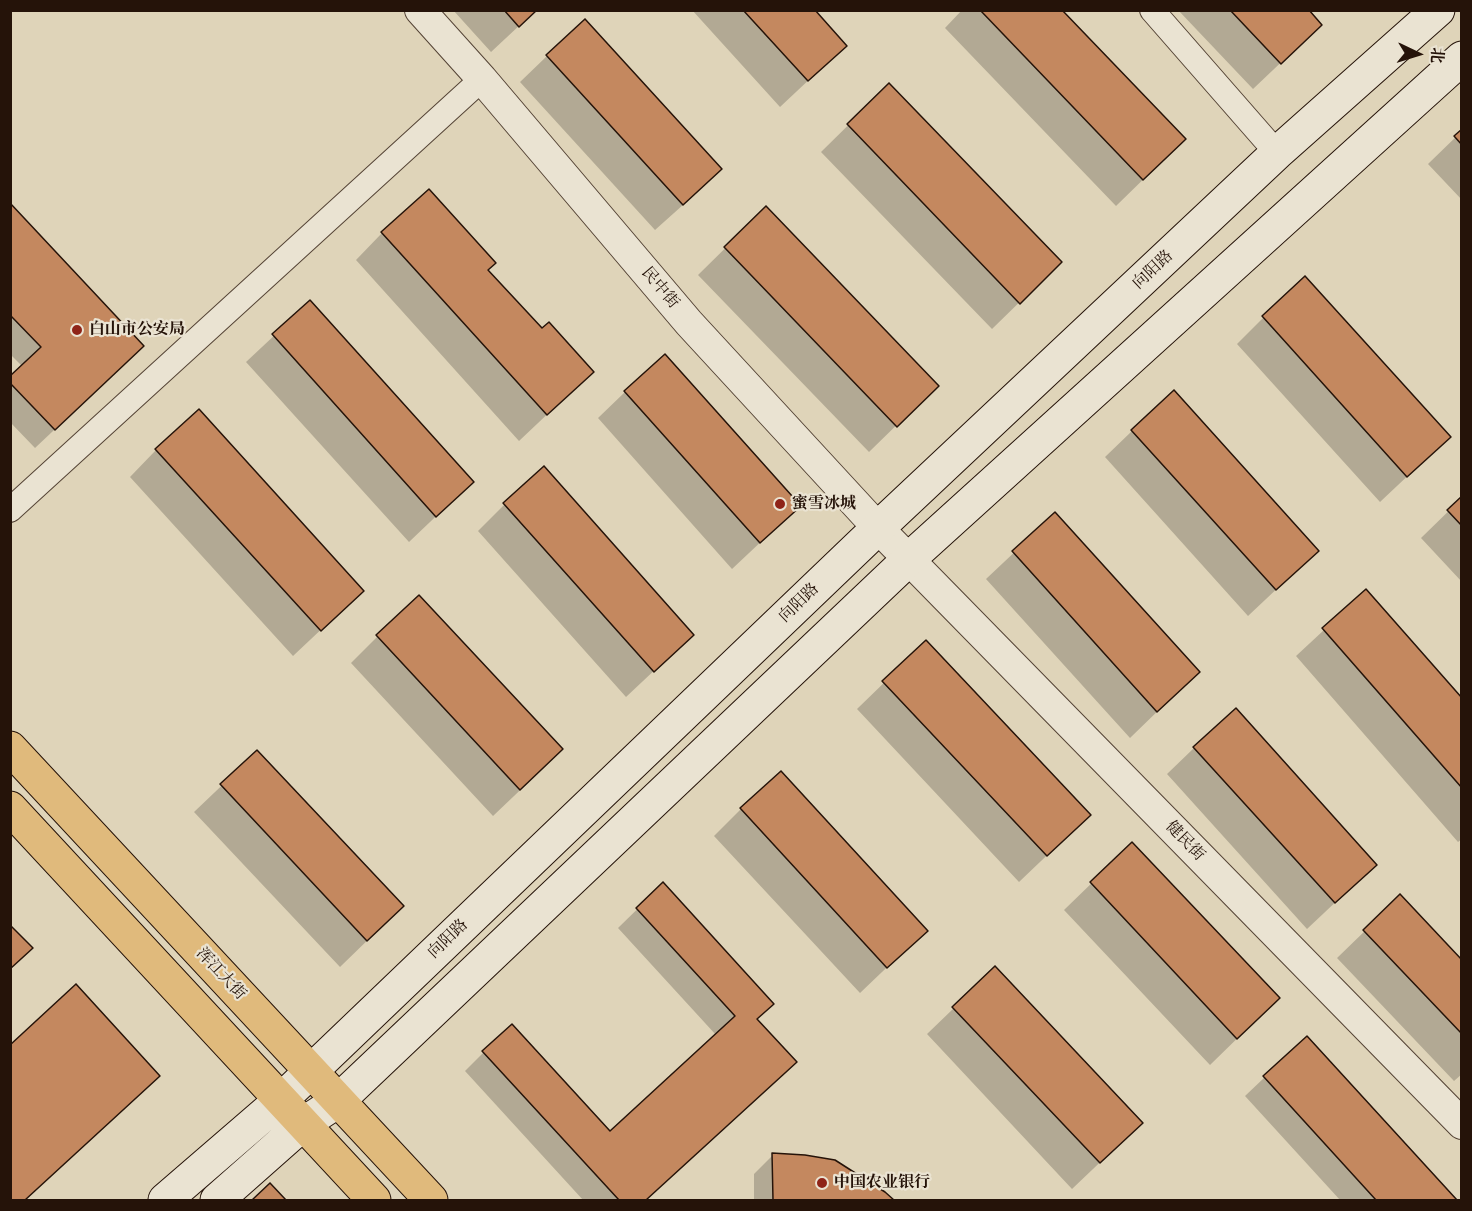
<!DOCTYPE html>
<html>
<head>
<meta charset="utf-8">
<style>
  body { margin:0 }
  #map { position:relative; width:1472px; height:1211px; overflow:hidden; background:#dfd4b9; font-family:"Old Standard TT","Noto Serif SC",serif }
  canvas { display:block }
  .frame { position:absolute; inset:0; border:12px solid #251309; pointer-events:none }
  .north { position:absolute; left:1388px; top:24px; width:60px; height:60px; -webkit-text-stroke:4px #eae3d2; paint-order:stroke; rotate:94deg; font-size:16px; font-weight:700; line-height:24px; text-align:center; color:#251309 }
  .north::after { content:''; display:block; margin:auto; width:21px; height:27px; background:#251309; clip-path:polygon(50% 0,100% 100%,50% 72%,0 100%) }
</style>
</head>
<body>
<div id="map">
<canvas width="1472" height="1211"></canvas>
<div class="frame"></div>
<div class="north">北</div>
</div>
<script>
const g = document.querySelector('canvas').getContext('2d');
g.lineJoin = 'round';
function fillPath(path, color) { g.fillStyle = color; g.fill(path, 'evenodd'); }
const shape = rows => new Path2D(rows.map(r => 'M' + r).join(''));
function stroke(path, color, width, dash) { g.strokeStyle = color; g.lineWidth = width; g.lineCap = dash ? 'butt' : 'round'; g.setLineDash(dash || []); g.stroke(path); }
function write(font, color, halo, rows, align = 'center') {
  g.font = font + ' "Old Standard TT","Noto Serif SC",serif'; g.lineWidth = 4.5; g.setLineDash([]); g.textBaseline = 'middle'; g.strokeStyle = halo; g.fillStyle = color; for (const [text, x, y, turn = 0] of rows) {
    g.save(); g.translate(x, y); g.rotate((+turn || 0) * Math.PI / 180); g.textAlign = isNaN(turn) ? turn : align; if (halo) g.strokeText(text, 0, 0); g.fillText(text, 0, 0); g.restore();
  }
}
fillPath(shape([
  [453,10,536,10,491,52],
  [692,10,813,10,845,46,780,107],
  [962,10,1060,10,1157,166,1116,206,945,28],
  [1178,10,1307,10,1293,51,1253,89],
  [547,56,693,196,655,230,520,82],
  [889,85,1033,289,992,329,821,152],
  [1462,131,1462,200,1428,164],
  [10,205,123,365,35,448,10,422,10,378,23,367,10,354],
  [766,208,910,412,869,452,698,275],
  [382,233,487,270,542,330,592,372,519,441,356,260],
  [310,302,472,482,409,542,246,362],
  [1264,317,1449,437,1380,502,1237,344],
  [625,392,799,506,732,569,598,418],
  [1132,431,1317,551,1248,616,1105,457],
  [156,450,362,591,293,656,130,477],
  [1462,498,1462,582,1421,538],
  [505,504,692,635,626,697,478,531],
  [1055,514,1198,672,1130,738,986,579],
  [1366,591,1462,700,1462,839,1458,842,1296,656],
  [377,637,535,776,493,816,351,663],
  [926,642,1062,841,1019,882,857,709],
  [1194,748,1375,865,1307,929,1167,774],
  [257,752,375,933,340,967,194,812],
  [741,809,926,930,860,993,714,836],
  [1132,844,1251,1025,1210,1065,1064,910],
  [663,884,756,1020,776,1081,646,1200,583,1200,465,1071,484,1052,610,1133,716,1035,618,928],
  [1400,897,1462,962,1462,1074,1454,1081,1337,958],
  [954,1008,1114,1149,1072,1189,927,1034],
  [1306,1038,1455,1200,1340,1200,1245,1096],
  [10,1047,158,1076,25,1200,10,1200],
  [773,1155,884,1193,891,1200,754,1200,754,1174]
]), '#0003');
const building = shape([
  [504,10,537,10,519,27,504,10],
  [743,10,815,10,847,46,808,81,743,10],
  [980,10,1062,10,1186,139,1143,180,980,10],
  [1230,10,1309,10,1322,25,1281,64,1230,10],
  [585,19,722,169,683,205,546,55,585,19],
  [889,83,1062,262,1020,304,847,124,889,83],
  [1462,129,1462,145,1454,136,1462,129],
  [429,189,496,263,488,270,542,328,549,322,594,372,547,415,381,232,429,189],
  [10,203,144,346,55,430,10,383,10,376,41,347,10,315,10,203],
  [766,206,939,386,897,427,724,247,766,206],
  [1305,276,1451,437,1407,477,1262,316,1305,276],
  [310,300,474,482,436,517,272,334,310,300],
  [665,354,801,506,760,543,624,391,665,354],
  [1174,390,1319,551,1276,590,1131,430,1174,390],
  [199,409,364,591,321,631,155,449,199,409],
  [544,466,694,635,654,672,503,503,544,466],
  [1462,496,1462,526,1447,510,1462,496],
  [1055,512,1200,672,1157,712,1012,551,1055,512],
  [1366,589,1462,698,1462,788,1322,628,1366,589],
  [419,595,563,749,520,790,376,635,419,595],
  [926,640,1091,815,1047,856,882,681,926,640],
  [1236,708,1377,865,1335,903,1193,747,1236,708],
  [257,750,404,906,367,941,220,784,257,750],
  [781,771,928,931,887,968,740,808,781,771],
  [1132,842,1280,998,1237,1039,1090,882,1132,842],
  [663,882,774,1004,757,1019,797,1062,646,1200,619,1200,482,1051,512,1024,610,1131,735,1016,636,908,663,882],
  [1400,894,1462,960,1462,1034,1363,930,1400,894],
  [10,925,33,948,10,969,10,925],
  [995,966,1143,1123,1100,1163,952,1007,995,966],
  [76,984,160,1076,25,1200,10,1200,10,1045,76,984],
  [1307,1036,1457,1200,1376,1200,1263,1076,1307,1036],
  [772,1153,805,1155,835,1160,885,1192,894,1200,773,1200,772,1153],
  [270,1183,286,1200,252,1200,270,1183]
]);
fillPath(building, '#c4885f');
stroke(building, '#251309', 1.5);
const minor = shape([
  [1152,10,1277,153],
  [10,510,482,79]
]);
const tertiary = shape([
  [420,10,482,79,689,323,878,528,1462,1124]
]);
const secondary = shape([
  [165,1200,282,1099,878,528,1277,153,1438,10],
  [217,1200,303,1124,338,1101,909,559,1462,58]
]);
const primary = shape([
  [10,748,431,1200],
  [10,808,374,1200]
]);
stroke(minor, '#544335', 26);
stroke(tertiary, '#544335', 32);
stroke(secondary, '#251309', 35);
stroke(primary, '#251309', 35);
stroke(minor, '#eae3d2', 24);
stroke(tertiary, '#eae3d2', 30);
stroke(secondary, '#eae3d2', 33);
stroke(primary, '#e0ba7c', 33);
for (const [x, y, r, color] of [
  [77,330,6,"#8f2418"],
  [780,504,6,"#8f2418"],
  [822,1183,6,"#8f2418"]
]) { const dot = new Path2D(); dot.arc(x, y, r, 0, 2 * Math.PI); g.fillStyle = color; g.fill(dot); stroke(dot, '#eae3d2', 2); }
write('16px', '#251309', '#eae3d2', [
  ["向阳路",1153,270,-43],
  ["民中街",660,288,50],
  ["向阳路",799,603,-44],
  ["健民街",1185,841,46],
  ["向阳路",448,939,-44],
  ["浑江大街",221,974,47]
]);
write('bold 16px', '#251309', '#eae3d2', [
  ["白山市公安局",89,330],
  ["蜜雪冰城",792,504],
  ["中国农业银行",834,1183]
], 'left');
</script>
</body>
</html>
